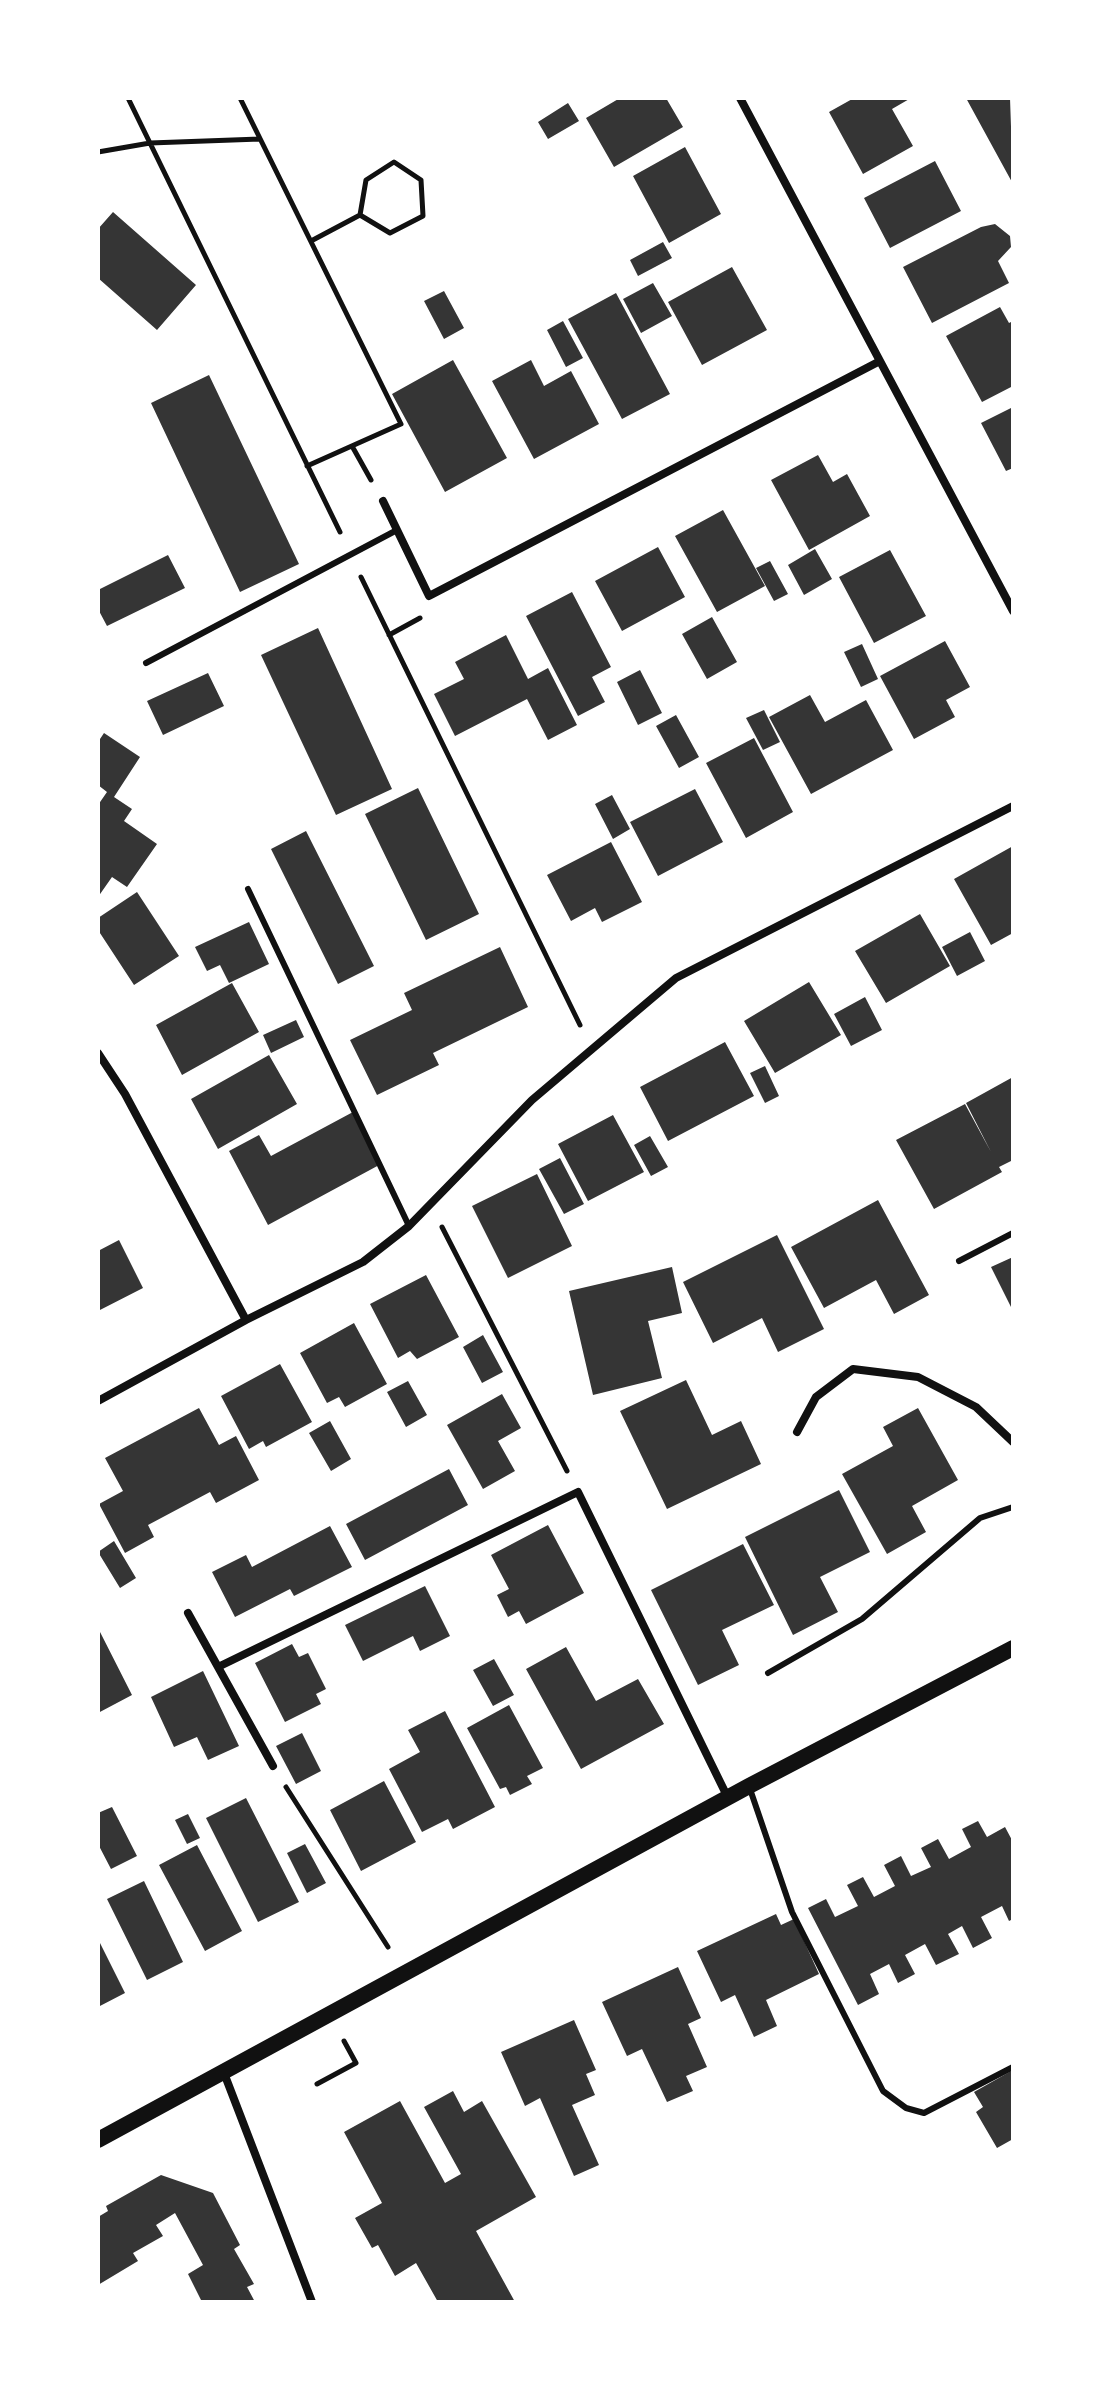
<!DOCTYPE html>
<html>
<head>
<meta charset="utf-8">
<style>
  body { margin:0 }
  #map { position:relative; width:1111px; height:2400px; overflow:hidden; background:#fff; font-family:"Source Sans 3",sans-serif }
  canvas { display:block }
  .frame { position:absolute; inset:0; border:100px solid #fff; pointer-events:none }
</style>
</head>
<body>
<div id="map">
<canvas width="1111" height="2400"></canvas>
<div class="frame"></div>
</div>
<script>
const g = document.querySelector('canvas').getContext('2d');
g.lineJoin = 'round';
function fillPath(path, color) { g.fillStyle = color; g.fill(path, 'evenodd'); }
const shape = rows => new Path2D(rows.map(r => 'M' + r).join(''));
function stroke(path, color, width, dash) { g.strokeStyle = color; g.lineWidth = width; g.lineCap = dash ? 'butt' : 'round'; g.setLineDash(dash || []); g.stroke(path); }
fillPath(shape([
  [620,98,666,98,683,127,614,167,586,118],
  [854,98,911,98,892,109,913,146,863,174,829,112],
  [966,98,1010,98,1013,184],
  [568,103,579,121,548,139,538,122],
  [685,147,721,214,669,243,633,176],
  [935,161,961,211,890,248,864,198],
  [113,212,196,285,157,330,98,278,98,229],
  [995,224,1010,236,1011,247,998,261,1009,283,932,323,903,267,981,227],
  [663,242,672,258,638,276,630,260],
  [732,267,767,330,702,365,668,302],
  [653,283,672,316,641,333,623,299],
  [444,291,464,328,444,339,424,301],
  [616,293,670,394,622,419,568,319],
  [1000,307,1009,323,1013,321,1013,386,982,402,946,336],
  [563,321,583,358,566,367,547,330],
  [453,360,507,458,445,492,392,394],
  [531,360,544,386,571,371,599,424,534,459,492,381],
  [209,375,299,564,240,592,151,403],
  [1013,407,1013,468,1006,471,981,423],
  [818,455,833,482,847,474,870,516,809,550,771,480],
  [723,510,765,586,717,612,675,536],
  [658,547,685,597,622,631,595,581],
  [815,549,832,579,804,595,788,565],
  [890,550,926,616,874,643,839,577],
  [168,555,185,588,107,626,98,609,98,590],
  [770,561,788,594,774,601,756,568],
  [572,592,611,667,592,677,605,702,578,716,526,616],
  [712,617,737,662,707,679,682,634],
  [318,628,392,789,336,815,261,655],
  [506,635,528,679,548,668,577,725,548,740,527,699,455,736,434,694,464,679,455,662],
  [945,641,970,687,946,700,955,717,914,739,880,676],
  [862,644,878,679,861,687,844,652],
  [640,670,662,713,638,725,617,682],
  [208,673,224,706,163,735,147,701],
  [810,695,825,722,866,700,893,750,811,794,769,717],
  [764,710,780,742,763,750,746,718],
  [676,715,699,757,679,768,656,726],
  [104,733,140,757,114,797,132,809,124,821,157,844,127,887,112,877,98,897,98,805,107,792,98,785,98,742],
  [754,738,793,812,746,838,706,763],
  [418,788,479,914,426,940,365,814],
  [695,789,723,842,658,876,630,822],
  [612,795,630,829,613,839,595,804],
  [306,831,374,966,338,984,271,849],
  [611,842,642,902,602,922,595,908,571,921,547,875],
  [1013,846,1013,933,991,945,954,879],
  [137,892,179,956,134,985,98,930,98,918],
  [920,914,950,966,886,1003,855,951],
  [249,922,269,964,229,983,220,965,207,971,195,947],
  [970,932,985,961,957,976,942,947],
  [500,947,528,1007,433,1053,439,1065,377,1095,350,1040,412,1010,404,993],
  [809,982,841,1035,775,1073,744,1021],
  [232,983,259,1032,182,1075,156,1025],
  [865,997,882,1030,851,1046,834,1014],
  [296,1020,304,1037,271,1053,263,1035],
  [725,1042,754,1096,668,1141,640,1087],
  [269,1055,297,1104,218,1149,191,1099],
  [765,1066,779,1096,765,1103,750,1073],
  [1013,1077,1013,1160,999,1167,1002,1172,934,1209,896,1140,965,1104,991,1152,966,1103],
  [353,1112,381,1164,268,1225,229,1151,259,1135,271,1156],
  [613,1115,644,1172,588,1201,558,1144],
  [650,1136,668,1167,651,1176,634,1145],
  [560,1158,584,1204,564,1214,539,1169],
  [537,1174,572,1246,508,1278,472,1206],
  [878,1200,929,1295,894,1314,876,1280,824,1308,791,1247],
  [777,1235,824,1329,778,1352,762,1318,713,1343,683,1282],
  [119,1240,143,1288,98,1311,98,1251],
  [1013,1257,1013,1311,991,1267],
  [672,1267,682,1313,648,1321,662,1378,593,1395,569,1291],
  [426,1275,459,1337,417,1359,410,1351,398,1358,370,1304],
  [354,1323,387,1384,345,1407,339,1397,327,1403,300,1353],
  [483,1335,503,1372,482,1383,463,1347],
  [280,1364,312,1422,266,1447,263,1441,249,1449,221,1396],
  [686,1380,712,1435,741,1421,761,1464,667,1509,620,1411],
  [408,1381,427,1415,406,1427,387,1392],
  [502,1394,521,1428,498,1441,515,1471,483,1489,447,1425],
  [199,1408,219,1445,236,1436,259,1480,216,1503,210,1492,148,1525,154,1537,125,1553,99,1504,123,1491,105,1458],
  [918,1408,958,1480,912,1506,926,1532,887,1554,842,1474,893,1446,883,1427],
  [330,1421,351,1459,331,1471,309,1433],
  [449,1469,468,1505,365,1560,346,1524],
  [839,1490,870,1552,820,1577,838,1612,793,1635,745,1537],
  [548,1525,584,1593,526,1624,519,1611,508,1617,497,1595,509,1589,491,1555],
  [330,1526,352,1567,294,1596,290,1589,235,1617,212,1572,246,1555,252,1567],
  [114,1541,136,1578,120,1588,98,1552],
  [743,1544,774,1605,722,1630,739,1665,698,1685,651,1590],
  [425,1586,450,1636,420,1651,413,1636,363,1661,345,1625],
  [98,1628,132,1695,98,1713],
  [292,1644,299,1657,308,1653,326,1689,316,1694,321,1704,285,1722,255,1663],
  [566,1647,596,1701,638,1679,664,1724,581,1769,526,1669],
  [494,1659,514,1695,493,1706,473,1670],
  [203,1671,239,1746,208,1760,197,1737,174,1747,151,1697],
  [509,1705,543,1768,527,1776,532,1784,510,1795,506,1787,500,1789,467,1728],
  [445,1711,495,1807,453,1829,448,1819,422,1832,389,1769,420,1752,408,1730],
  [302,1733,321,1771,296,1784,276,1746],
  [384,1781,416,1842,361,1871,330,1810],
  [246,1798,299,1902,258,1922,206,1818],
  [112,1807,137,1856,111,1869,98,1844,98,1813],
  [188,1814,200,1838,187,1844,175,1820],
  [978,1821,987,1837,1005,1827,1013,1842,1013,1919,1009,1921,1002,1906,981,1917,992,1938,973,1948,962,1926,948,1934,959,1954,936,1965,925,1944,905,1955,915,1974,898,1983,889,1964,870,1974,879,1994,858,2005,808,1908,826,1899,835,1917,858,1906,847,1885,863,1877,874,1897,895,1886,884,1865,901,1856,911,1876,931,1867,921,1848,938,1839,949,1859,971,1847,962,1829],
  [305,1844,326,1883,307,1893,287,1853],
  [197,1845,242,1931,205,1951,159,1865],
  [144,1881,183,1962,147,1980,107,1899],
  [776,1914,781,1925,794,1919,819,1974,766,2000,777,2026,754,2037,735,1995,721,2002,697,1951],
  [98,1939,125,1993,98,2007],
  [678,1967,701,2018,688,2024,707,2067,686,2076,693,2091,667,2102,642,2049,627,2056,602,2002],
  [574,2020,596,2070,586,2074,595,2095,572,2105,599,2165,574,2176,540,2098,525,2106,501,2052],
  [1013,2070,1013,2139,997,2148,976,2112,983,2107,974,2092],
  [453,2091,464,2112,482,2101,536,2197,476,2231,515,2302,438,2302,416,2263,395,2276,378,2245,372,2248,355,2218,382,2203,344,2132,400,2101,445,2183,461,2174,424,2107],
  [161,2175,213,2193,240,2245,234,2249,254,2284,247,2287,255,2302,202,2302,188,2274,203,2265,175,2213,156,2225,163,2236,133,2253,138,2261,98,2285,98,2217,108,2211,106,2206]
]), '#353535');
stroke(shape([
  [128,98,340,532],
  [240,98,401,424,307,466],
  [98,152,150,143,260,139],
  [311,241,360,215,366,180,394,162,421,180,423,216,390,233,360,215],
  [352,446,371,480],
  [361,577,580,1025],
  [389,635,420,618],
  [442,1227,567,1471],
  [286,1787,388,1947],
  [317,2084,356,2063,344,2041]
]), '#111', 5);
stroke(shape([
  [146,663,397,530],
  [248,889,409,1226],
  [959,1261,1013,1233],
  [768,1673,862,1619,980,1518,1013,1507],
  [750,1789,792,1912,883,2091,906,2108,924,2113,1013,2067]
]), '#111', 6);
stroke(shape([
  [740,98,1013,611],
  [383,501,429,596,880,361],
  [98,1053,125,1094,246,1320],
  [98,1401,246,1320,363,1262,409,1226,532,1100,676,978,1013,806],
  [797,1432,816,1397,853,1369,918,1377,976,1407,1013,1442],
  [188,1613,273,1766],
  [218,1667,578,1492,728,1798],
  [224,2073,312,2302]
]), '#111', 8);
stroke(shape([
  [98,2140,749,1786,1013,1648]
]), '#111', 16);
</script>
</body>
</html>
